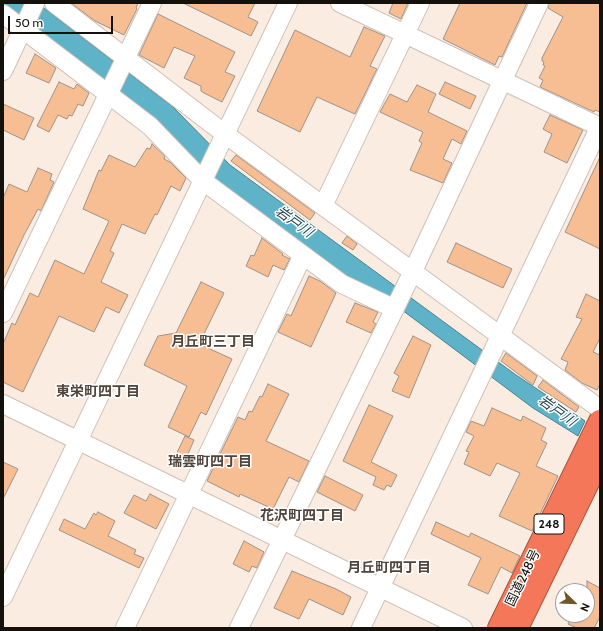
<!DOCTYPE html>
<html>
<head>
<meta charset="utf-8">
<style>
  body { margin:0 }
  #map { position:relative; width:603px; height:631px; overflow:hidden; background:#faece1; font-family:Cabin,sans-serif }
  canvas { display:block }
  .frame { position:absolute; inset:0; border:4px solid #14100c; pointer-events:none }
  .north { position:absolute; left:555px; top:583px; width:40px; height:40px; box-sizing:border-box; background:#fff; border:1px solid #a19f9e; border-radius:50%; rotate:113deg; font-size:11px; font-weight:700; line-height:16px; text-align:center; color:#14100c }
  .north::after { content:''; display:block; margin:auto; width:14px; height:18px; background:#715628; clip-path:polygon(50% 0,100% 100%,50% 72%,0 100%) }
  .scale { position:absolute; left:8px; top:16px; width:105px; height:18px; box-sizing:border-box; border:2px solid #14100c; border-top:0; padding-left:5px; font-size:12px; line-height:14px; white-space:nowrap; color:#14100c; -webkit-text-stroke:3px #fff; paint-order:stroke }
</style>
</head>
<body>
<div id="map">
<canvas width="603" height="631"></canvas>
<div class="frame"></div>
<div class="north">N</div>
<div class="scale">50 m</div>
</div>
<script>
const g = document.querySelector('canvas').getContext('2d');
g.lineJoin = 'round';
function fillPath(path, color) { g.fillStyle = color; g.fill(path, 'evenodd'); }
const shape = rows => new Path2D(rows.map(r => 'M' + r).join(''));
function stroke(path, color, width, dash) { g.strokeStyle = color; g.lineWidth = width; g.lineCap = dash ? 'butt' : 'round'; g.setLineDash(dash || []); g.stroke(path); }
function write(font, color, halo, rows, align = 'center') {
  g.font = font + ' Cabin,"Noto Sans JP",sans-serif'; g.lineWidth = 3; g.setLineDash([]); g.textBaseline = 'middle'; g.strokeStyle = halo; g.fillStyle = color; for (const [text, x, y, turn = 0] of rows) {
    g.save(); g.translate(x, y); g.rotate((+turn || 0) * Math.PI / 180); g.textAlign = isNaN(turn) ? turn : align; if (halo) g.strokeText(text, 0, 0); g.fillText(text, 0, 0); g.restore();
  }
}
const water = shape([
  [3,3,37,3,44,8,173,107,230,165,516,375,585,421,578,436,533,408,390,301,346,279,219,188,3,8,3,3]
]);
fillPath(water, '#5fb3c8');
stroke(water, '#488290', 1);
const building = shape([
  [71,3,138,3,136,8,137,9,124,35,95,21,71,3],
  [183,3,255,3,248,17,258,22,251,36,183,3],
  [393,3,408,3,401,19,389,13,393,3],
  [460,3,527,3,502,57,499,56,495,65,443,39,460,3],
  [549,3,600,3,600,112,595,110,594,112,592,111,540,87,543,80,539,78,545,66,543,65,544,62,542,61,542,58,563,17,548,8,549,3],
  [158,14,235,52,225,72,235,76,222,102,204,93,201,91,201,86,184,78,195,56,174,47,164,68,139,55,158,14],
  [364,27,385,36,370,66,377,69,355,114,317,97,300,132,257,111,295,30,350,57,364,27],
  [35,54,56,68,49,83,26,73,35,54],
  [59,82,74,89,77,84,89,93,83,106,78,104,72,116,69,115,67,119,58,115,49,132,37,126,59,82],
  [445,82,476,96,470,109,439,94,445,82],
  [417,85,436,94,428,112,467,131,461,144,452,139,443,159,452,163,443,183,410,170,422,143,419,141,423,132,380,112,390,94,407,102,417,85],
  [3,104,34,118,24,140,3,130,3,104],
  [550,115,583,130,567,163,544,152,552,134,543,129,550,115],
  [152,144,165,156,164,159,170,162,186,178,180,191,171,186,157,215,155,214,145,234,122,224,110,251,114,253,101,282,128,295,119,313,106,307,94,332,59,316,23,392,3,382,3,344,12,323,15,325,30,293,38,297,55,260,84,274,109,221,83,209,99,170,101,171,109,155,135,167,147,148,150,149,152,144],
  [236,155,315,213,310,220,231,161,236,155],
  [600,157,600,249,565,232,600,157],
  [38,168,52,174,50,180,54,182,41,211,38,209,24,235,3,280,3,198,9,184,27,192,38,168],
  [347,236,357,244,353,250,342,243,347,236],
  [262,238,283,254,282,255,290,259,284,270,273,265,268,277,246,266,251,255,254,256,262,238],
  [456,243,512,269,503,288,447,262,456,243],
  [309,276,320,281,336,293,311,347,278,332,287,314,291,316,309,276],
  [201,282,224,293,199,344,232,359,206,415,201,412,189,437,168,427,187,386,144,365,158,336,176,333,201,282],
  [586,294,600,301,600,338,593,352,600,355,600,384,597,390,582,383,565,370,568,362,561,359,582,319,576,317,586,294],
  [355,303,378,312,373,322,376,324,371,333,346,322,355,303],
  [413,336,431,345,409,398,392,391,399,376,394,373,413,336],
  [506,353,537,376,533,385,501,361,506,353],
  [543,380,579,407,576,412,538,387,543,380],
  [268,384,289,394,266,441,309,461,299,482,289,477,273,509,240,494,239,497,207,481,238,417,245,420,249,411,252,412,260,396,262,397,268,384],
  [369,405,393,416,371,462,397,475,391,487,387,485,384,490,373,485,376,477,343,461,369,405],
  [492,408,521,421,523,416,546,428,541,440,547,443,536,466,558,476,532,531,499,516,520,473,497,463,490,476,464,464,469,452,466,451,474,436,466,432,471,421,484,426,492,408],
  [185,436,194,440,185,461,175,457,185,436],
  [3,462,18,469,3,499,3,462],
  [325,476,363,495,355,511,317,492,325,476],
  [150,494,169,504,156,529,124,513,134,495,146,501,150,494],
  [98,512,115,521,108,536,136,550,134,554,144,558,139,568,59,530,64,519,85,529,94,513,96,515,98,512],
  [436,522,469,537,471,533,520,556,512,573,501,567,488,594,468,585,481,558,431,534,436,522],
  [244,541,264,552,257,568,252,566,249,572,233,564,244,541],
  [292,571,336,589,351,597,343,615,309,599,299,619,274,608,292,571],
  [587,581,600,588,600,617,594,628,577,628,568,624,573,615,587,615,587,581]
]);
fillPath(building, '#f7be93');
stroke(building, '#9f9288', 1);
const minor = shape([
  [54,3,225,134,600,409],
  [340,3,600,127],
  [3,14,150,126,203,181,342,284,395,309],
  [3,71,35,3],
  [323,206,420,3],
  [3,313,152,3],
  [3,404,463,628],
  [3,597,288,3],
  [125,628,303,255],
  [239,628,413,271,539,3],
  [361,628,600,126]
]);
const highway = shape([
  [499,628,600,421],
  [517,628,600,458]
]);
stroke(minor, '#cec0b6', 20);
stroke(highway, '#a6533e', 24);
stroke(minor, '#fff', 18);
stroke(highway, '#f47759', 22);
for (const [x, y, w] of [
  [549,524,30]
]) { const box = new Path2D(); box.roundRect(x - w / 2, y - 10, w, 20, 3); g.fillStyle = '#fff'; g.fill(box); stroke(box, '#14100c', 1); }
write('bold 12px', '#14100c', null, [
  ["248",549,524]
]);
write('13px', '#14100c', '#fff', [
  ["国道248号",523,578,-64]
]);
write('italic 14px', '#234953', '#fff', [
  ["岩戸川",294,222,36],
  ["岩戸川",557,411,36]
]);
write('bold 14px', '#50443c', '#fff', [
  ["月丘町三丁目",213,342],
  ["東栄町四丁目",98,392],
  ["瑞雲町四丁目",210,462],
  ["花沢町四丁目",302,516],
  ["月丘町四丁目",389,568]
]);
</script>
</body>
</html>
